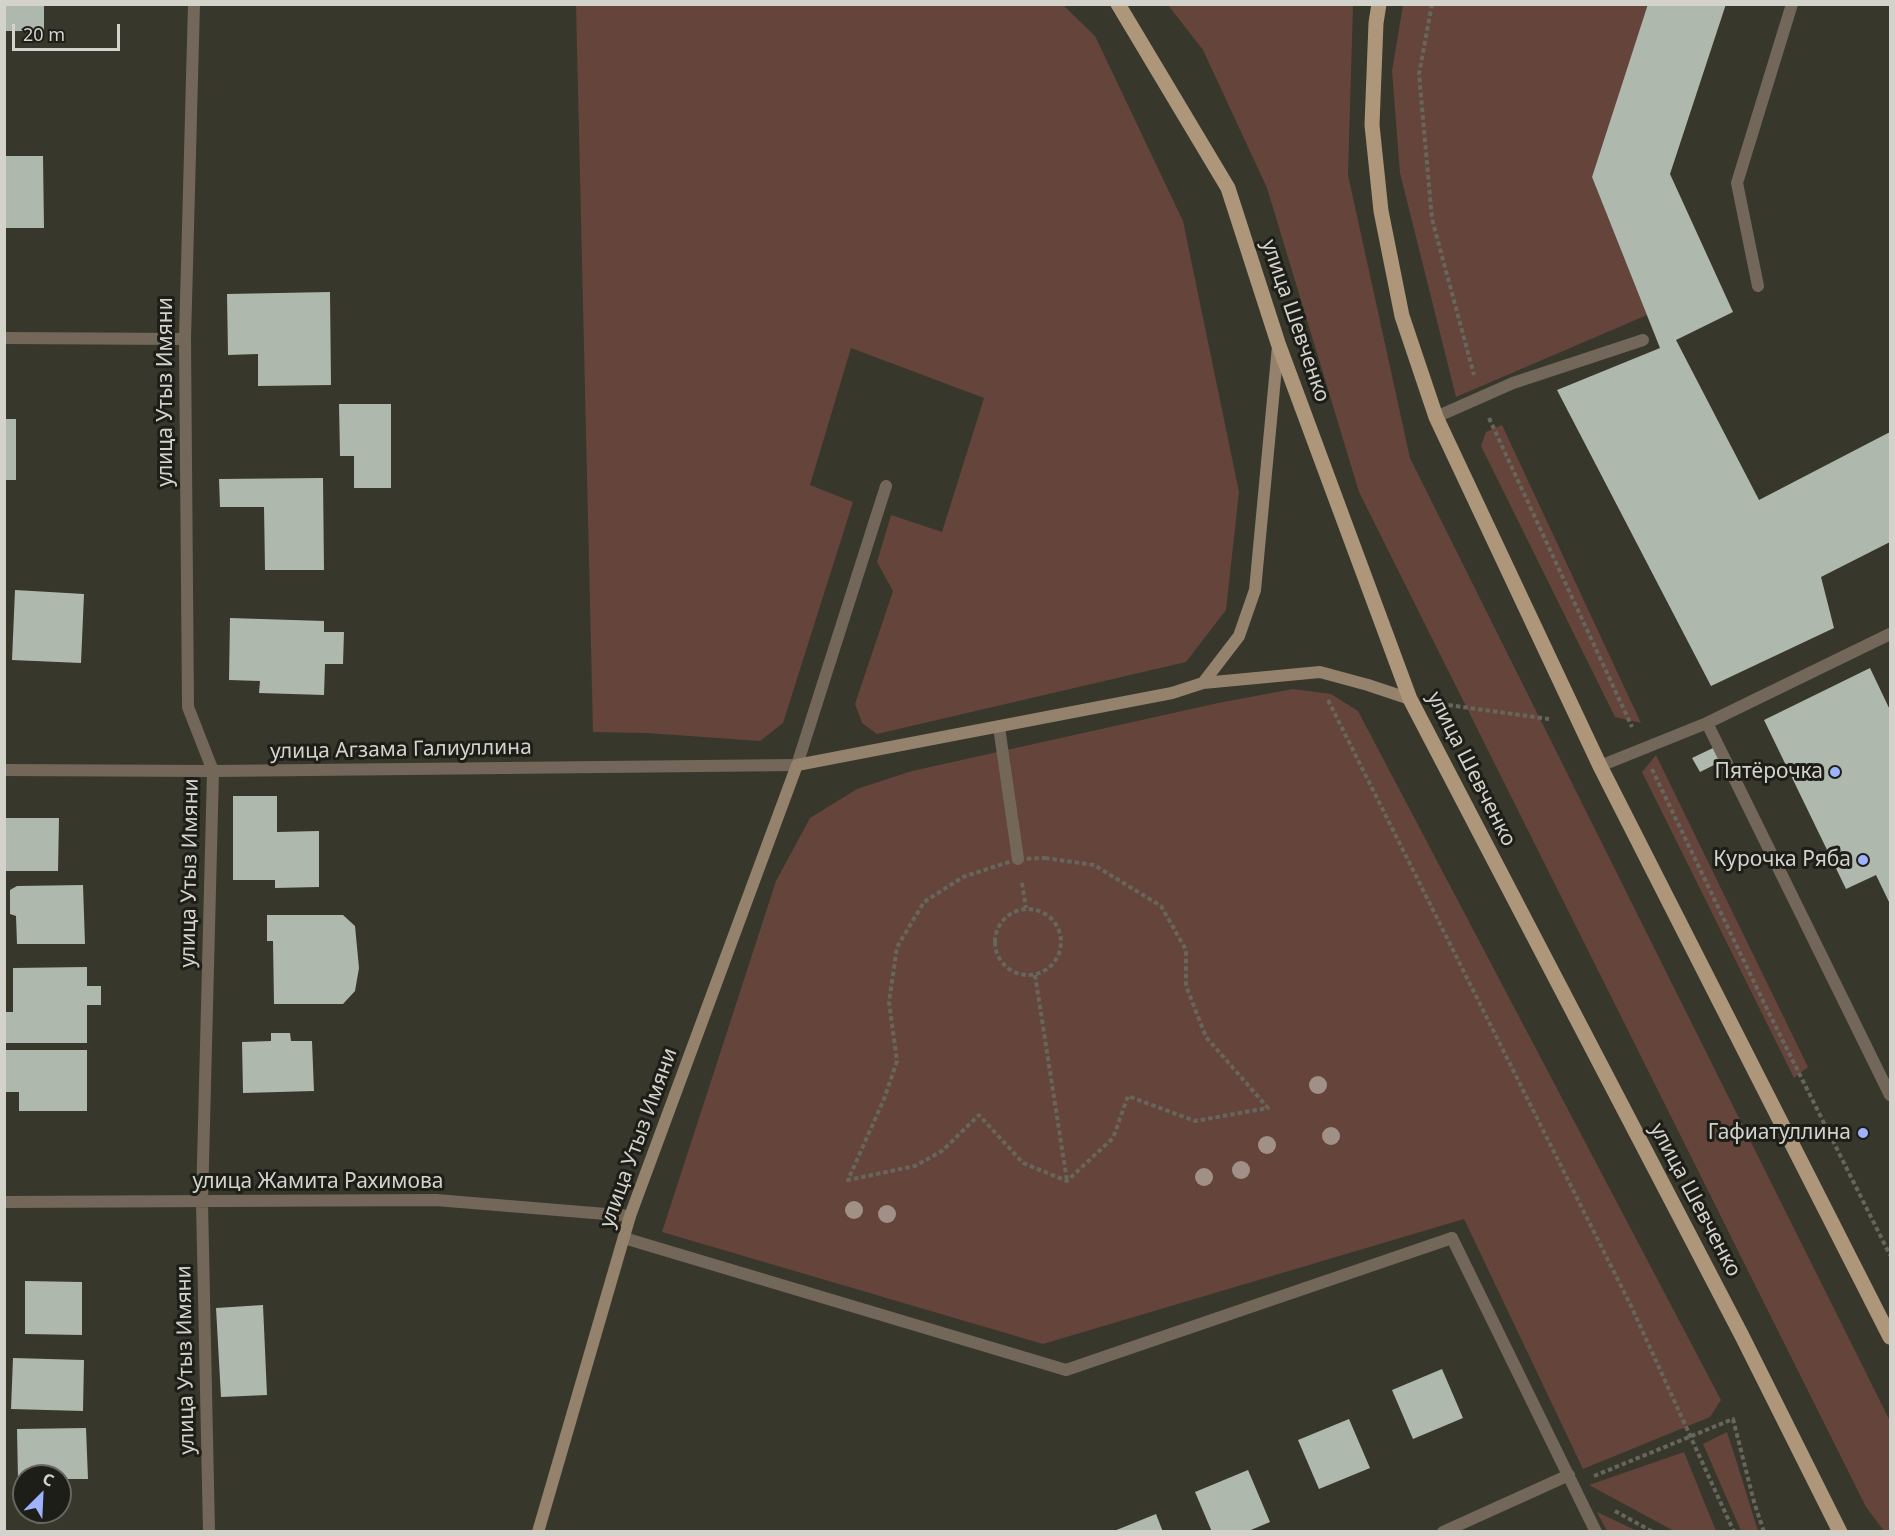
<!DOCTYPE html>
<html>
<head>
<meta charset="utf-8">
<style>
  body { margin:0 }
  #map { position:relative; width:1895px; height:1536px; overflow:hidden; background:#38372b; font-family:"Noto Sans",sans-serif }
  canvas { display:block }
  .frame { position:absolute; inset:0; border:6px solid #d3d2cb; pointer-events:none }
  .north { position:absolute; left:12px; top:1464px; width:60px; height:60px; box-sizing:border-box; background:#1e1e19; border:2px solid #666660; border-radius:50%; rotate:24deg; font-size:16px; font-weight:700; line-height:24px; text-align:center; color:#d3d2cb }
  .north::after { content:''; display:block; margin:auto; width:21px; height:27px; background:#9fb3fd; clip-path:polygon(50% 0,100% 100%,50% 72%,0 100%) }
  .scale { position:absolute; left:12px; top:24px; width:108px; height:27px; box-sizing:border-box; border:3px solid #d3d2cb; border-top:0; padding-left:8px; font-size:18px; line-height:21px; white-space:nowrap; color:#d3d2cb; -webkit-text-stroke:4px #1e1e19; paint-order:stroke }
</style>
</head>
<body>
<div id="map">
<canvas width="1895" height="1536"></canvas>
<div class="frame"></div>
<div class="north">С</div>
<div class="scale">20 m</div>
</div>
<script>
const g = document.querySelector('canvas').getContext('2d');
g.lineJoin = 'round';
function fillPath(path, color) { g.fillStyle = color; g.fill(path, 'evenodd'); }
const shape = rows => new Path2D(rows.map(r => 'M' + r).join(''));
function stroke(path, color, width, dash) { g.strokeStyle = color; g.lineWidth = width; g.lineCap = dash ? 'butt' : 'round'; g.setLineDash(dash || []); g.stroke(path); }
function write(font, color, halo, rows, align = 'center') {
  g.font = font + ' "Noto Sans",sans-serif'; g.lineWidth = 6; g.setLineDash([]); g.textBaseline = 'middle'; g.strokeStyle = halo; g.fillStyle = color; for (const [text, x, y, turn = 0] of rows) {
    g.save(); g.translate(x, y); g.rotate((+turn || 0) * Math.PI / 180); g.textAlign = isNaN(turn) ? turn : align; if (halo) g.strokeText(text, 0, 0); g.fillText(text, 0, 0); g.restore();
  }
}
fillPath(shape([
  [576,5,1063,5,1095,36,1183,221,1239,492,1226,610,1186,662,877,734,862,723,855,704,893,591,877,562,891,515,942,532,984,398,851,348,810,485,853,502,783,723,760,741,647,733,593,732],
  [1168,5,1353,5,1348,175,1410,458,1890,1421,1890,1531,1884,1531,1866,1507,1359,492,1267,188,1203,50],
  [1403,5,1648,5,1592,177,1647,315,1456,397,1400,173,1392,71],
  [1502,425,1641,723,1615,717,1481,446,1486,432],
  [1293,689,1331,694,1358,711,1721,1400,1710,1417,1583,1469,1464,1219,1043,1344,662,1232,776,881,810,818,857,789,912,771,1218,703],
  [1656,755,1808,1067,1794,1078,1642,772],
  [1727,1432,1737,1463,1758,1531,1741,1531,1703,1444],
  [1684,1452,1716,1531,1674,1531,1589,1485],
  [1597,1512,1637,1531,1607,1531]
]), '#64443b');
fillPath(shape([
  [1648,4,1726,4,1670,174,1733,312,1676,340,1759,500,1890,432,1890,542,1821,577,1834,628,1711,686,1557,390,1660,348,1592,177],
  [4,5,44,5,44,31,4,31],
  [4,156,43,156,44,228,4,228],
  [330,292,331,385,258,386,258,354,228,355,227,294],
  [339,404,391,404,391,488,354,488,354,456,340,456],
  [4,419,16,419,16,480,4,480],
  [323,478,324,570,265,570,264,507,220,507,219,479],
  [15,590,84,594,81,663,12,660],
  [230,618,324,621,324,632,344,632,343,664,325,664,324,695,259,693,260,681,229,680],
  [1870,668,1890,710,1890,904,1876,875,1846,889,1764,720],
  [1713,748,1720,762,1700,772,1692,758],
  [233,796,277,796,277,832,319,831,319,887,275,888,275,880,233,880],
  [4,818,59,818,58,871,4,871],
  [83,885,85,944,17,944,16,916,10,914,10,890,17,886],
  [267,915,343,915,355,926,359,968,355,991,343,1004,274,1004,273,941,267,941],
  [87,967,87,986,101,986,101,1005,87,1005,87,1043,4,1043,4,1012,13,1012,13,968],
  [271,1033,290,1033,291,1041,312,1041,314,1091,243,1093,242,1042,271,1041],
  [4,1050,87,1050,87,1111,19,1111,19,1092,4,1092],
  [25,1281,82,1282,82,1335,25,1334],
  [263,1305,267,1395,221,1397,216,1308],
  [13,1358,84,1360,83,1411,11,1409],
  [1442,1369,1463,1418,1413,1439,1392,1390],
  [1349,1419,1370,1468,1319,1489,1298,1440],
  [86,1428,88,1479,60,1479,60,1476,24,1476,24,1480,18,1480,17,1429],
  [1248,1470,1270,1522,1246,1532,1212,1532,1195,1492],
  [1156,1514,1163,1532,1114,1532,1114,1531]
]), '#afb8ac');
stroke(shape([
  [1432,4,1419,74,1432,219,1474,375],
  [1489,418,1632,727],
  [1328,700,1631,1306,1734,1532],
  [1441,704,1549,719],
  [1652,769,1765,1005,1890,1255],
  [1045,858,1094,865,1161,906,1186,950,1186,986,1206,1037,1268,1108,1195,1121,1128,1096,1113,1138,1067,1181,1023,1163,979,1115,942,1151,915,1166,848,1180,884,1099,897,1061,889,1002,897,947,924,902,963,877,1018,859,1045,858],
  [1022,883,1026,908],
  '995 942a33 33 0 1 1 66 0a33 33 0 1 1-66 0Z',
  [1035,975,1067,1181],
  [1594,1476,1733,1419,1754,1502,1764,1532],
  [1615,1511,1653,1532]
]), '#67665c', 4, [4.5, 3]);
stroke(shape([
  [1758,286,1737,183,1792,4],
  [1436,417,1513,383,1643,340],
  [1707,723,1890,1095],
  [999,727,1018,859],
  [797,765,886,486],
  [1600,766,1707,723,1890,634],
  [624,1238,1066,1370,1452,1238]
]), '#73675a', 12);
stroke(shape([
  [194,4,185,339,188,707,213,771,202,1202,209,1532],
  [4,338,185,339],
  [4,770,213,771,797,765],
  [4,1202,436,1200,630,1216],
  [1452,1238,1596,1532],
  [1443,1532,1569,1475]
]), '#73675a', 12);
stroke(shape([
  [1203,683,1239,636,1255,590,1278,346],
  [538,1532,630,1216,797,765,1172,693,1203,683,1320,672,1368,685,1410,699]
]), '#94826d', 12);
stroke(shape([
  [1118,4,1228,188,1278,343,1410,699,1742,1336,1840,1532],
  [1379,4,1376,23,1372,125,1381,211,1402,316,1436,417,1600,766,1890,1337]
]), '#ae967b', 15);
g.fillStyle = '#a09086';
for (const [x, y] of [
  [1318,1085],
  [1331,1136],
  [1267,1145],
  [1241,1170],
  [1204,1177],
  [854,1210],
  [887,1214]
]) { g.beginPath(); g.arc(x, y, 9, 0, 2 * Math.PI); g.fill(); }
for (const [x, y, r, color] of [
  [1835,772,6,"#9fb3fd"],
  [1863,860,6,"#9fb3fd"],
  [1863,1133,6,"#9fb3fd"]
]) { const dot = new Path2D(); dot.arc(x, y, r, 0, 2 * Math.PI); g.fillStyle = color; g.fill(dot); stroke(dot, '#1e1e19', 2); }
write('21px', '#d3d2cb', '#1e1e19', [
  ["улица Шевченко",1295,321,71],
  ["улица Утыз Имяни",166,392,-90],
  ["улица Агзама Галиуллина",401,750,-1],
  ["улица Шевченко",1471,769,63],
  ["улица Утыз Имяни",190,873,-89],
  ["улица Утыз Имяни",639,1138,-70],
  ["улица Жамита Рахимова",318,1182],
  ["улица Шевченко",1695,1200,62],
  ["улица Утыз Имяни",186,1360,-91]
]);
write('21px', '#d3d2cb', '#1e1e19', [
  ["Пятёрочка",1823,772],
  ["Курочка Ряба",1851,860],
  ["Гафиатуллина",1851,1133]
], 'right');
</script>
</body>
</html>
